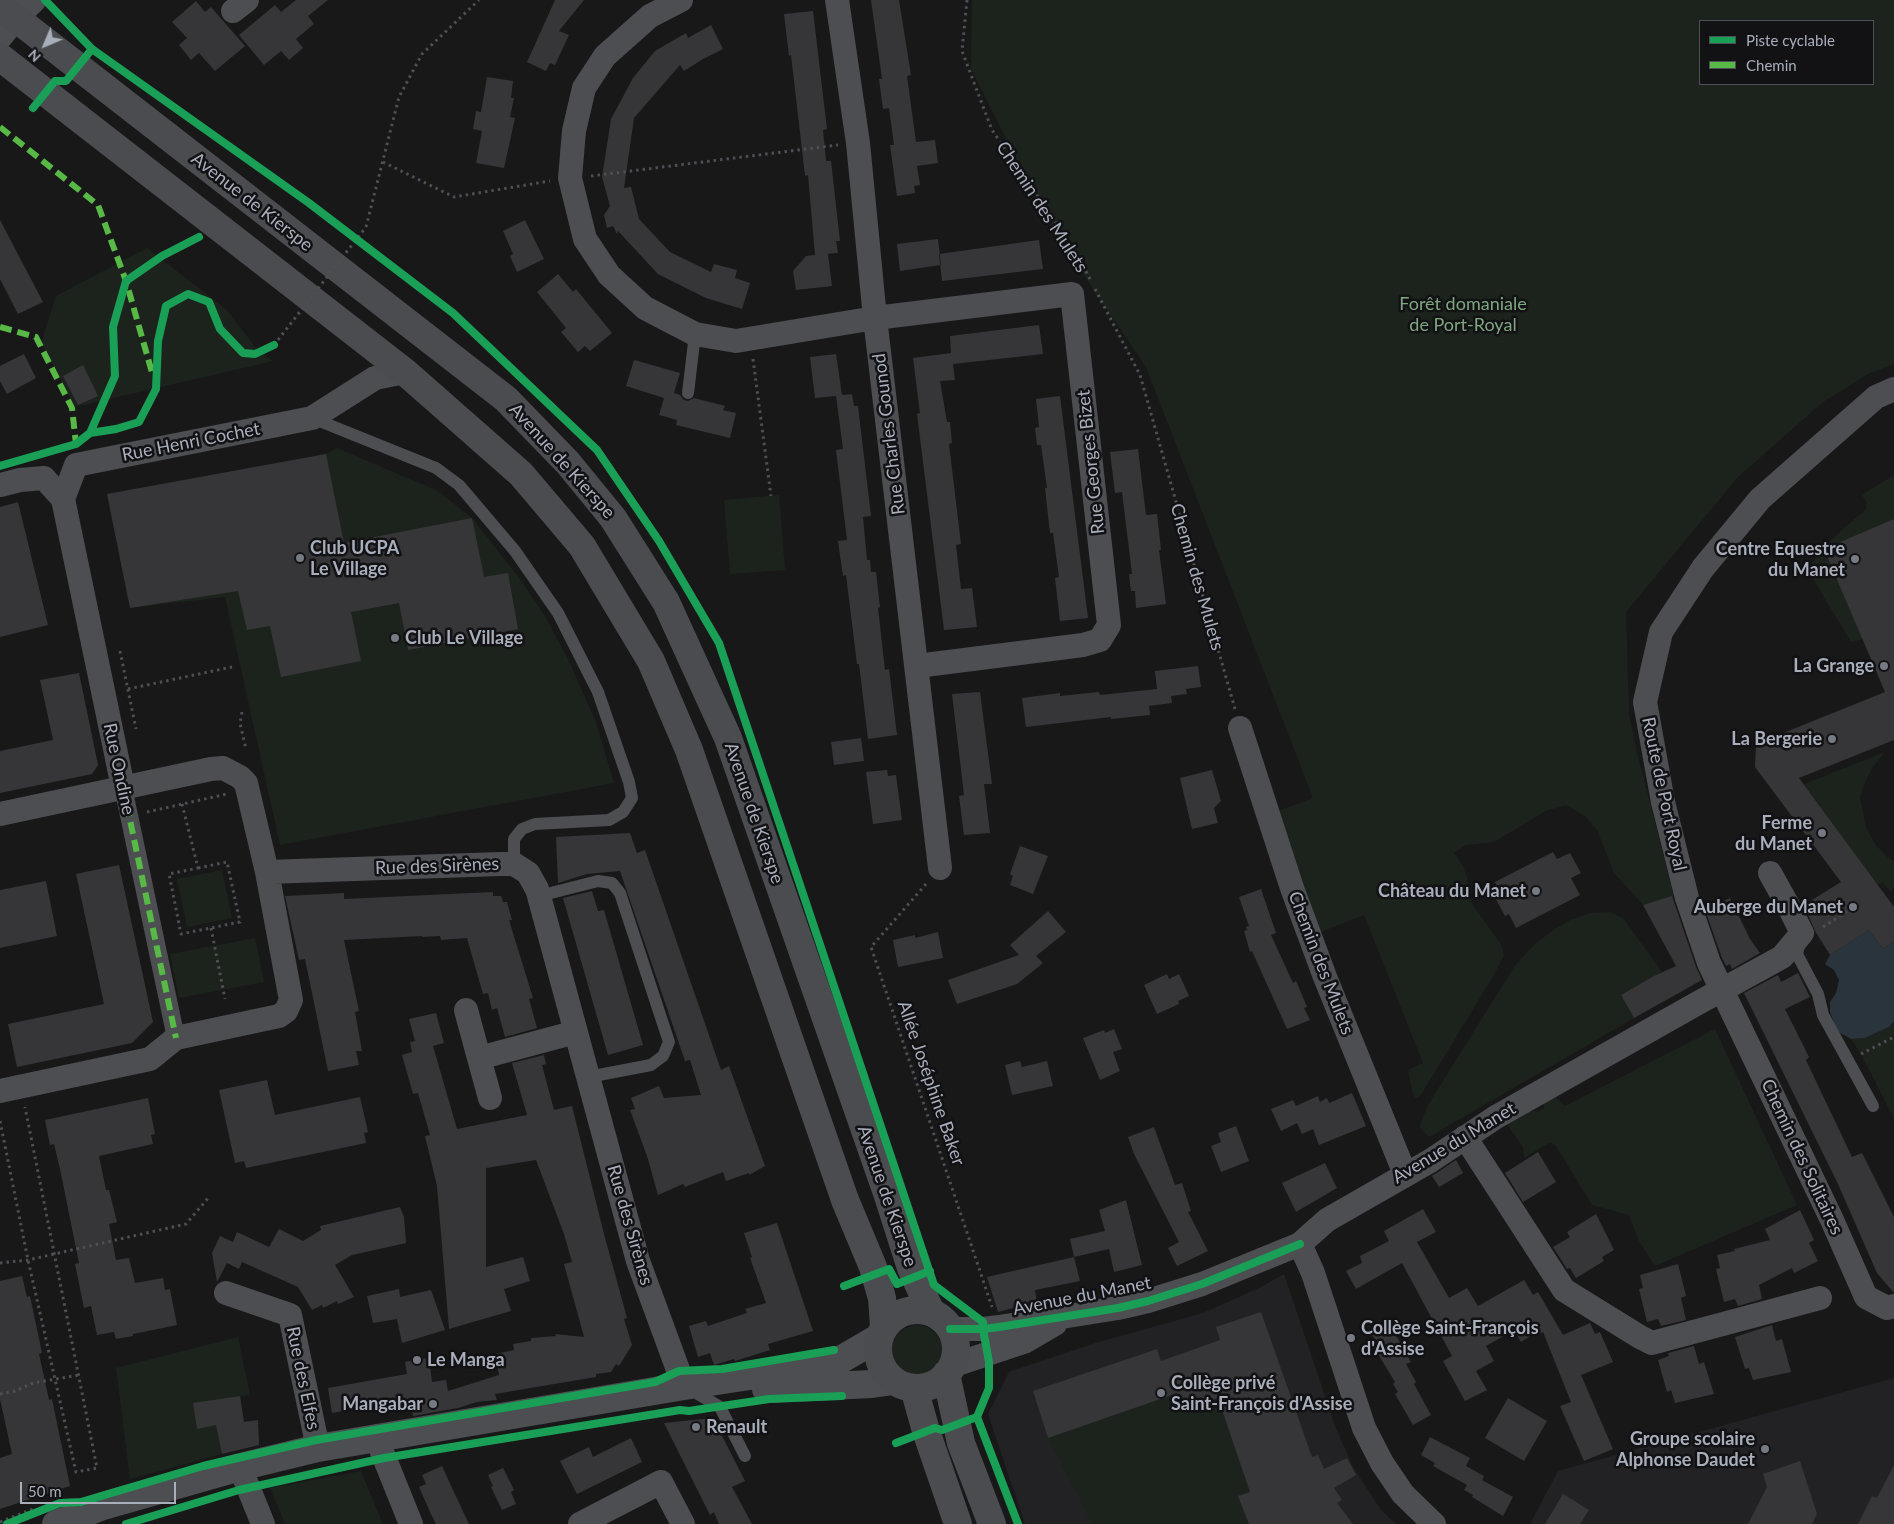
<!DOCTYPE html>
<html>
<head>
<meta charset="utf-8">
<style>
  body { margin:0 }
  #map { position:relative; width:1894px; height:1524px; overflow:hidden; background:#181819; font-family:Lato,sans-serif }
  canvas { display:block }
  .legend { position:absolute; left:1699px; top:20px; width:175px; height:65px; box-sizing:border-box; background:#121215; border:1px solid #4e5057; margin:0; padding:6px 9px; list-style:none; font-size:15px; color:#a9aebb }
  .legend li { display:flex; align-items:center; gap:10px; height:25px }
  .legend b { width:25px; border:1px solid #4e5057 }
  .north { position:absolute; left:20px; top:20px; width:50px; height:50px; -webkit-text-stroke:4px #121215; paint-order:stroke; rotate:225deg; font-size:14px; font-weight:700; line-height:20px; text-align:center; color:#a9aebb }
  .north::after { content:''; display:block; margin:auto; width:18px; height:22px; background:#a9aebb; clip-path:polygon(50% 0,100% 100%,50% 72%,0 100%) }
  .scale { position:absolute; left:20px; top:1482px; width:156px; height:22px; box-sizing:border-box; border:2px solid #a9aebb; border-top:0; padding-left:6px; font-size:15px; line-height:18px; white-space:nowrap; color:#a9aebb; -webkit-text-stroke:4px #121215; paint-order:stroke }
</style>
</head>
<body>
<div id="map">
<canvas width="1894" height="1524"></canvas>
<ul class="legend">
<li><b style="height:6px;background:#1a9f57"></b>Piste cyclable</li>
<li><b style="height:6px;background:#58b947"></b>Chemin</li>
</ul>
<div class="north">N</div>
<div class="scale">50 m</div>
</div>
<script>
const g = document.querySelector('canvas').getContext('2d');
g.lineJoin = 'round';
function fillPath(path, color) { g.fillStyle = color; g.fill(path, 'evenodd'); }
const shape = rows => new Path2D(rows.map(r => 'M' + r).join(''));
function stroke(path, color, width, dash) { g.strokeStyle = color; g.lineWidth = width; g.lineCap = dash ? 'butt' : 'round'; g.setLineDash(dash || []); g.stroke(path); }
function write(font, color, halo, rows, align = 'center') {
  g.font = font + ' Lato,sans-serif'; g.lineWidth = 5; g.setLineDash([]); g.textBaseline = 'middle'; g.strokeStyle = halo; g.fillStyle = color; for (const [text, x, y, turn = 0] of rows) {
    g.save(); g.translate(x, y); g.rotate((+turn || 0) * Math.PI / 180); g.textAlign = isNaN(turn) ? turn : align; if (halo) g.strokeText(text, 0, 0); g.fillText(text, 0, 0); g.restore();
  }
}
fillPath(shape([
  [1284,1274,1335,1426,1353,1467,1381,1510,1396,1524,1025,1524,988,1414,1009,1372,1099,1342,1203,1313,1259,1288],
  [1894,1378,1894,1524,1530,1524,1558,1471]
]), '#222225');
fillPath(shape([
  [972,0,1894,0,1894,364,1868,374,1823,402,1738,477,1626,612,1629,715,1638,757,1674,896,1643,905,1614,873,1597,830,1585,816,1566,805,1546,811,1494,842,1466,845,1454,853,1463,866,1467,877,1471,902,1502,946,1504,956,1492,978,1421,1095,1415,1098,1412,1090,1408,1070,1423,1063,1364,915,1318,933,1273,813,1313,798,1146,367,1048,222,971,69],
  [1700,21,1873,21,1873,84,1700,84],
  [147,248,227,310,256,348,273,361,75,407,41,343,56,296],
  [337,448,438,491,472,518,520,579,545,616,568,659,596,722,614,783,280,845,225,597,130,608,107,494,326,454],
  [1894,475,1894,626,1863,639,1851,642,1807,569,1832,539,1866,509,1867,503,1862,495],
  [779,495,785,570,730,574,724,500],
  [1885,752,1873,767,1865,782,1860,797,1866,828,1875,844,1886,856,1894,861,1894,888,1890,891,1882,882,1877,885,1804,784],
  [222,870,232,918,187,927,177,879],
  [1610,912,1623,918,1662,972,1621,995,1634,1018,1429,1137,1419,1127,1428,1105,1516,964,1535,944,1552,931,1572,919,1591,913],
  [255,938,264,982,179,998,170,954],
  [1894,1021,1894,1119,1861,1054,1851,1039,1865,1038,1889,1027],
  [1715,1029,1797,1205,1655,1266,1639,1241,1629,1215,1592,1205,1556,1146,1550,1142,1524,1158,1523,1147,1506,1123,1529,1110,1538,1112,1545,1107,1542,1102,1555,1097,1565,1106],
  '892 1350a25 25 0 1 1 50 0a25 25 0 1 1-50 0Z',
  [238,1337,250,1395,214,1400,222,1454,130,1479,116,1368],
  [1172,1395,1179,1412,1218,1398,1250,1492,1238,1497,1249,1524,1092,1524,1048,1438],
  [361,1471,383,1524,285,1524,270,1488]
]), '#1c231d');
fillPath(shape([
  [1869,930,1883,949,1894,941,1894,1021,1889,1027,1865,1038,1851,1039,1837,1031,1830,1012,1830,1002,1836,993,1839,980,1834,970,1825,964,1830,955]
]), '#2a343c');
fillPath(shape([
  [296,0,328,0,308,16,314,24,296,39,303,48,289,60,281,51,264,65,239,35,275,5,281,12],
  [555,0,584,0,559,31,569,35,555,65,550,63,546,71,527,62],
  [871,0,899,0,911,75,907,76,916,142,935,140,938,163,917,166,920,185,914,186,915,193,897,196,890,145,894,145,889,108,883,109,879,79,882,79],
  [196,1,205,12,211,7,245,46,215,71,199,53,191,60,179,45,187,38,172,22],
  [813,11,827,129,823,130,826,161,831,161,840,241,836,241,838,253,826,254,828,254,832,286,796,290,793,271,806,256,815,255,808,175,805,176,791,55,789,56,784,14],
  [711,25,723,49,703,59,684,71,680,65,634,118,624,188,631,187,639,219,670,252,711,272,714,264,737,270,735,278,750,283,742,309,706,298,658,274,618,231,617,234,613,226,607,228,604,215,610,206,602,177,611,119,633,78,655,51,686,33,688,38],
  [487,77,513,81,511,98,514,98,510,117,515,118,504,168,476,163,482,131,473,129,476,111,481,112],
  [0,220,43,302,18,314,0,279],
  [525,220,544,259,517,272,510,256,513,254,503,231],
  [938,239,941,265,900,271,897,244],
  [1039,240,1043,269,942,281,939,254],
  [558,274,573,292,576,289,612,333,590,351,585,346,578,352,561,332,566,328,537,292],
  [1039,325,1043,354,953,364,955,380,940,381,947,422,950,422,952,443,949,444,961,544,956,545,961,589,972,588,977,627,944,630,917,414,920,413,913,358,951,353,950,336],
  [24,354,36,378,7,394,0,381,0,366],
  [836,354,842,395,852,394,854,406,858,406,871,516,863,517,867,560,870,560,871,572,876,572,880,607,878,608,885,670,889,669,897,735,868,739,859,664,857,664,846,575,843,576,838,541,847,540,836,450,843,449,836,396,815,398,810,357],
  [634,360,680,373,674,393,680,395,684,400,688,401,694,398,725,406,723,410,736,413,730,438,676,425,677,420,659,415,664,398,626,386],
  [83,365,98,396,78,405,63,376],
  [1060,396,1088,618,1060,621,1055,578,1059,577,1053,533,1050,533,1045,488,1047,488,1041,445,1037,445,1035,428,1039,427,1036,399],
  [1138,449,1146,515,1157,514,1161,550,1159,550,1166,604,1136,608,1135,591,1131,591,1130,584,1129,574,1132,574,1122,492,1115,493,1110,452],
  [326,454,344,543,472,518,484,577,508,573,518,629,408,650,399,603,351,612,361,661,281,677,270,626,247,630,238,591,130,608,107,494],
  [18,502,48,625,0,637,0,507],
  [1894,519,1894,740,1799,778,1894,907,1894,941,1883,949,1869,930,1830,955,1815,931,1804,905,1841,882,1755,767,1756,744,1885,692,1824,549],
  [1198,666,1201,687,1186,689,1187,694,1171,696,1172,703,1149,706,1150,715,1111,719,1111,717,1026,727,1022,698,1060,693,1060,696,1099,692,1100,695,1157,689,1155,671],
  [79,673,98,765,92,774,0,793,0,751,53,740,40,680],
  [980,692,992,784,984,784,990,833,964,835,959,796,964,795,952,694],
  [861,738,864,761,834,765,831,742],
  [887,770,888,776,896,775,902,820,873,824,866,772],
  [1212,770,1221,801,1214,808,1218,823,1192,829,1180,778],
  [630,833,637,853,645,850,721,1070,729,1066,765,1166,749,1175,749,1173,726,1181,723,1172,685,1187,683,1184,658,1195,647,1156,630,1110,635,1109,631,1098,659,1086,664,1098,701,1095,690,1060,685,1061,620,871,587,874,558,883,556,837],
  [1020,846,1048,856,1033,894,1010,885,1013,876,1010,874],
  [1553,852,1557,859,1570,853,1581,873,1571,878,1580,895,1516,928,1509,914,1505,916,1492,892,1498,889,1495,882],
  [119,865,153,1022,132,1043,17,1067,8,1024,104,1004,76,874],
  [46,881,57,936,0,948,0,890],
  [1261,889,1276,933,1271,935,1293,983,1296,981,1307,1007,1304,1008,1310,1020,1287,1029,1252,951,1250,952,1244,931,1247,930,1246,927,1249,926,1239,897],
  [592,891,598,911,604,910,643,1045,608,1055,563,898],
  [493,892,493,896,501,896,503,902,507,902,512,920,509,920,533,998,529,999,537,1028,505,1037,497,1008,492,1010,488,993,483,994,467,938,441,940,440,936,422,937,422,936,344,940,359,1011,355,1012,362,1051,356,1051,359,1065,328,1071,305,959,299,960,285,896,344,893,344,899],
  [1672,896,1696,967,1702,980,1634,1018,1621,995,1654,976,1676,966,1643,905],
  [1730,898,1750,939,1760,953,1732,969,1730,964,1726,966,1722,958,1705,910],
  [1048,911,1066,932,1036,956,1043,963,1017,984,957,1004,948,980,1019,955,1010,945],
  [938,932,943,958,898,967,893,940,915,935,915,938],
  [1798,973,1810,997,1785,1009,1809,1057,1806,1060,1852,1157,1862,1153,1894,1217,1894,1293,1877,1273,1838,1184,1744,993,1778,975,1781,982],
  [1167,974,1169,979,1179,974,1189,996,1178,1001,1179,1004,1157,1014,1144,985],
  [436,1013,444,1043,433,1046,457,1129,527,1115,512,1063,544,1055,546,1064,542,1065,554,1110,572,1106,604,1234,627,1318,624,1319,632,1345,619,1366,616,1364,611,1372,596,1374,596,1377,495,1394,497,1400,477,1402,458,1408,413,1416,410,1399,332,1413,328,1388,407,1374,405,1362,429,1358,432,1382,446,1380,448,1391,499,1375,495,1354,514,1350,513,1344,531,1341,531,1338,556,1336,555,1334,584,1337,564,1264,572,1262,564,1234,536,1160,486,1168,486,1267,523,1257,530,1281,504,1289,511,1311,449,1329,437,1186,425,1136,430,1135,418,1093,413,1094,402,1055,412,1052,410,1042,415,1041,409,1019],
  [1114,1029,1122,1049,1113,1052,1120,1071,1100,1080,1083,1038,1104,1030,1105,1033],
  [1020,1061,1022,1067,1047,1061,1053,1086,1012,1095,1005,1065],
  [267,1080,275,1115,360,1097,368,1132,364,1133,366,1143,246,1168,244,1161,235,1163,219,1090],
  [1352,1093,1366,1126,1319,1145,1313,1129,1302,1134,1297,1123,1281,1131,1271,1109,1293,1100,1296,1106,1318,1096,1320,1102,1327,1098,1329,1103],
  [148,1098,155,1134,151,1135,153,1144,99,1156,106,1190,109,1190,117,1222,109,1224,116,1260,129,1258,135,1283,163,1278,165,1290,170,1289,177,1325,133,1334,133,1336,116,1339,114,1332,97,1335,91,1306,84,1308,75,1264,79,1263,60,1169,54,1144,50,1145,45,1120],
  [1236,1126,1249,1161,1221,1172,1211,1146,1221,1142,1218,1133],
  [1154,1127,1175,1185,1182,1183,1191,1211,1188,1212,1208,1251,1177,1266,1168,1248,1179,1242,1134,1154,1128,1137],
  [1538,1152,1556,1182,1523,1202,1505,1173],
  [1456,1160,1463,1173,1439,1187,1432,1176],
  [1325,1163,1337,1188,1296,1212,1282,1183],
  [1126,1200,1142,1265,1114,1272,1109,1249,1074,1257,1070,1239,1105,1231,1099,1210],
  [400,1207,404,1217,406,1243,352,1255,335,1265,354,1297,338,1304,337,1301,323,1308,322,1305,312,1310,298,1287,242,1262,239,1269,227,1263,217,1282,212,1253,220,1236,233,1242,237,1232,269,1247,279,1229,303,1241,321,1230,320,1226],
  [1423,1209,1436,1232,1417,1242,1449,1298,1467,1288,1478,1306,1524,1280,1533,1295,1538,1292,1563,1335,1590,1323,1595,1334,1600,1332,1613,1362,1581,1375,1613,1449,1584,1461,1560,1406,1571,1402,1543,1332,1538,1335,1537,1332,1521,1342,1514,1330,1486,1346,1494,1361,1476,1371,1487,1390,1465,1401,1443,1361,1452,1356,1402,1263,1356,1289,1346,1271,1362,1263,1360,1256,1389,1241,1384,1231],
  [1800,1210,1814,1240,1809,1243,1818,1261,1794,1273,1792,1268,1759,1285,1762,1299,1738,1306,1735,1299,1724,1302,1716,1269,1720,1268,1717,1255,1735,1251,1734,1249,1770,1240,1765,1229],
  [1596,1214,1614,1250,1602,1257,1604,1261,1576,1278,1570,1268,1567,1269,1553,1247,1570,1237,1567,1232],
  [777,1223,813,1331,768,1344,770,1350,735,1361,734,1359,714,1365,710,1353,698,1357,689,1326,706,1321,708,1326,747,1313,745,1309,766,1303,750,1258,752,1257,744,1233],
  [1074,1257,1080,1281,1035,1290,1037,1302,998,1312,987,1277],
  [1678,1264,1686,1296,1681,1298,1686,1320,1661,1326,1658,1319,1647,1322,1639,1289,1643,1288,1640,1275],
  [22,1276,27,1297,30,1296,42,1353,39,1354,49,1400,52,1399,70,1486,0,1509,0,1458,12,1454,0,1399,0,1281],
  [399,1289,400,1297,431,1290,445,1330,402,1343,397,1319,373,1323,367,1296],
  [1261,1312,1312,1457,1318,1455,1324,1469,1347,1458,1356,1475,1334,1488,1342,1500,1337,1503,1353,1524,1249,1524,1238,1496,1250,1492,1218,1398,1177,1412,1172,1395,1048,1438,1033,1391,1157,1349,1161,1361,1220,1340,1216,1327],
  [1389,1323,1411,1362,1406,1364,1416,1382,1414,1384,1431,1415,1413,1425,1395,1394,1398,1392,1393,1384,1395,1382,1375,1349,1379,1347,1371,1333],
  [1772,1325,1776,1341,1782,1339,1791,1372,1753,1380,1749,1368,1745,1369,1735,1337],
  [1694,1346,1699,1364,1704,1362,1714,1394,1675,1403,1671,1390,1667,1392,1658,1360,1669,1356,1668,1353],
  [240,1396,244,1422,258,1420,259,1445,222,1454,216,1425,197,1429,193,1403],
  [1508,1398,1547,1421,1524,1461,1485,1438],
  [713,1418,745,1481,732,1487,752,1524,719,1524,714,1512,710,1515,664,1423],
  [1430,1437,1470,1458,1466,1466,1484,1476,1482,1480,1513,1497,1503,1516,1472,1497,1473,1495,1464,1490,1467,1485,1433,1466,1435,1463,1421,1455],
  [631,1438,642,1462,577,1494,560,1461,589,1447,593,1457],
  [1800,1461,1817,1514,1812,1524,1748,1524,1767,1487,1763,1474],
  [1894,1465,1894,1524,1858,1524,1872,1496,1877,1498],
  [442,1466,453,1490,469,1524,436,1524,430,1512,419,1487,426,1484,422,1475],
  [503,1468,514,1490,511,1492,516,1504,502,1510,491,1487,493,1486,488,1475],
  [1563,1494,1589,1510,1580,1524,1545,1524]
]), '#363638');
stroke(shape([
  [967,0,962,51,992,130,1072,246,1090,279],
  [383,162,454,197,550,181],
  [591,176,838,145],
  [366,227,399,97,422,54,479,0],
  [1095,289,1140,375,1235,709],
  [753,359,771,496],
  [120,651,136,729],
  [128,689,232,667],
  [242,712,240,723,246,749],
  [182,804,198,868,169,874,181,934,240,922,227,862,198,868],
  [147,812,227,794],
  [926,884,871,947,992,1307],
  [1823,927,1853,907],
  [211,928,225,999],
  [1861,1054,1894,1037],
  [0,1121,28,1260,76,1472,97,1468,25,1107],
  [0,1263,28,1260,186,1224,209,1197],
  [0,1394,15,1391,33,1383,79,1375],
  [0,1522,33,1509,34,1513]
]), '#4e4f53', 3, [2.5, 4]);
stroke(shape([
  [688,393,695,334],
  [312,418,436,468,459,485,515,551,558,613,598,692,629,782,632,798,623,812,609,820,535,824,522,829,514,839,514,864],
  [539,896,598,881,612,883,620,893,669,1042,663,1056,651,1065,588,1077],
  [1800,941,1797,954,1818,994,1823,1015,1873,1106],
  [688,1388,720,1407,745,1456]
]), '#4c4e52', 12);
stroke(shape([
  [123,787,176,1038]
]), '#4c4e52', 18);
stroke(shape([
  [681,0,650,16,605,56,584,88,574,131,570,178,585,239,609,275,645,308,695,334,736,341,875,318,1072,294,1109,625,1100,640,1083,645,917,666],
  [837,0,858,143,875,318,940,868],
  [233,11,247,0],
  [1894,389,1876,397,1760,499,1703,568,1661,632,1645,702,1663,802,1687,898,1709,963,1832,1220,1866,1297,1887,1308,1894,1306],
  [0,485,20,480,44,478,63,499,123,787],
  [63,499,76,465,312,418,375,378,405,372],
  [1240,728,1292,888,1325,977,1405,1174],
  [0,814,211,769,223,768,240,777,246,783,267,872,291,1000,286,1011,279,1016,176,1038,150,1059,0,1091],
  [267,872,500,864,514,864,528,873,537,889,539,896,638,1261,684,1386],
  [466,1010,479,1058,576,1032],
  [479,1058,490,1098],
  [1465,1137,1564,1290,1640,1337,1652,1343,1820,1298],
  [1300,1244,1313,1273,1364,1428,1382,1463,1403,1494,1434,1524],
  [226,1293,290,1315,318,1448],
  [950,1329,983,1329,999,1327,1118,1308,1148,1301,1202,1284,1300,1244,1327,1220,1430,1161,1496,1117,1698,1003,1782,957,1802,933,1790,909,1770,873],
  [951,1366,1026,1341,1055,1324],
  [376,1437,411,1524],
  [240,1467,263,1524],
  [580,1524,661,1482,683,1524]
]), '#4c4e52', 24);
stroke(shape([
  [0,35,14,17,32,0],
  [766,1389,872,1384,893,1381],
  [56,1524,103,1506,240,1467,318,1448,684,1386,835,1363,878,1338]
]), '#4c4e52', 28);
stroke(shape([
  [0,6,506,399,568,463,613,518,666,602,728,738,888,1196,911,1268,931,1312],
  [0,57,405,372,521,474,582,546,651,661,689,750,845,1200,873,1267,882,1298,884,1326],
  '878 1349a39 39 0 1 1 78 0a39 39 0 1 1-78 0Z',
  [946,1374,961,1443,992,1524],
  [914,1388,926,1431,958,1524]
]), '#4b4c50', 28);
stroke(shape([
  [274,345,366,227]
]), '#4e4f53', 3, [2.5, 4]);
stroke(shape([
  [0,127,98,205,126,281,153,376],
  [0,327,36,337,72,408,76,444],
  [123,787,176,1038]
]), '#58b947', 6, [12, 6]);
stroke(shape([
  [45,0,92,49,309,203,453,313,597,450,659,541,719,643,934,1285,983,1322,983,1329,989,1362,989,1388,977,1417,1018,1524],
  [33,108,55,81,66,81,92,49],
  [90,433,115,376,113,327,126,281,162,256,199,237],
  [0,466,76,444,90,433,116,429,139,422,156,389,158,341,166,306,188,294,209,302,220,329,243,353,255,354,274,345],
  [844,1286,889,1269,897,1284,930,1271],
  [950,1329,983,1329,999,1327,1118,1308,1148,1301,1202,1284,1300,1244],
  [896,1443,935,1428,942,1430,977,1417],
  [7,1524,60,1503,81,1502,203,1466,316,1440,655,1382,679,1371,722,1369,834,1350],
  [126,1524,239,1490,384,1458,680,1410,689,1411,769,1399,842,1396]
]), '#1a9f57', 8);
for (const [x, y, r, color] of [
  [300,558,5,"#767a82"],
  [1855,559,5,"#767a82"],
  [395,638,5,"#767a82"],
  [1884,666,5,"#767a82"],
  [1832,739,5,"#767a82"],
  [1822,833,5,"#767a82"],
  [1536,891,5,"#767a82"],
  [1853,907,5,"#767a82"],
  [1351,1338,5,"#767a82"],
  [417,1360,5,"#767a82"],
  [1161,1393,5,"#767a82"],
  [433,1404,5,"#767a82"],
  [696,1427,5,"#767a82"],
  [1765,1449,5,"#767a82"]
]) { const dot = new Path2D(); dot.arc(x, y, r, 0, 2 * Math.PI); g.fillStyle = color; g.fill(dot); stroke(dot, '#121215', 2); }
write('18px', '#a9aebb', '#121215', [
  ["Avenue de Kierspe",252,202,38],
  ["Chemin des Mulets",1042,207,57],
  ["Rue Charles Gounod",889,434,-97],
  ["Rue Henri Cochet",191,442,-11],
  ["Avenue de Kierspe",562,461,48],
  ["Rue Georges Bizet",1091,462,-96],
  ["Chemin des Mulets",1197,577,74],
  ["Rue Ondine",119,769,78],
  ["Route de Port Royal",1664,794,78],
  ["Avenue de Kierspe",754,813,71],
  ["Rue des Sirènes",437,866,-2],
  ["Chemin des Mulets",1321,963,69],
  ["Allée Joséphine Baker",931,1083,71],
  ["Avenue du Manet",1454,1143,-31],
  ["Chemin des Solitaires",1802,1157,65],
  ["Avenue de Kierspe",887,1196,71],
  ["Rue des Sirènes",630,1225,74],
  ["Avenue du Manet",1082,1296,-11],
  ["Rue des Elfes",303,1378,78]
]);
write('18px', '#7ea780', '#121215', [
  ["Forêt domaniale",1463,304],
  ["de Port-Royal",1463,325]
]);
write('bold 18px', '#a9aebb', '#121215', [
  ["Club UCPA",310,548,"left"],
  ["Le Village",310,569,"left"],
  ["Centre Equestre",1845,549],
  ["du Manet",1845,570],
  ["Club Le Village",405,638,"left"],
  ["La Grange",1874,666],
  ["La Bergerie",1822,739],
  ["Ferme",1812,823],
  ["du Manet",1812,844],
  ["Château du Manet",1526,891],
  ["Auberge du Manet",1843,907],
  ["Collège Saint-François",1361,1328,"left"],
  ["d'Assise",1361,1349,"left"],
  ["Le Manga",427,1360,"left"],
  ["Collège privé",1171,1383,"left"],
  ["Saint-François d'Assise",1171,1404,"left"],
  ["Mangabar",423,1404],
  ["Renault",706,1427,"left"],
  ["Groupe scolaire",1755,1439],
  ["Alphonse Daudet",1755,1460]
], 'right');
</script>
</body>
</html>
